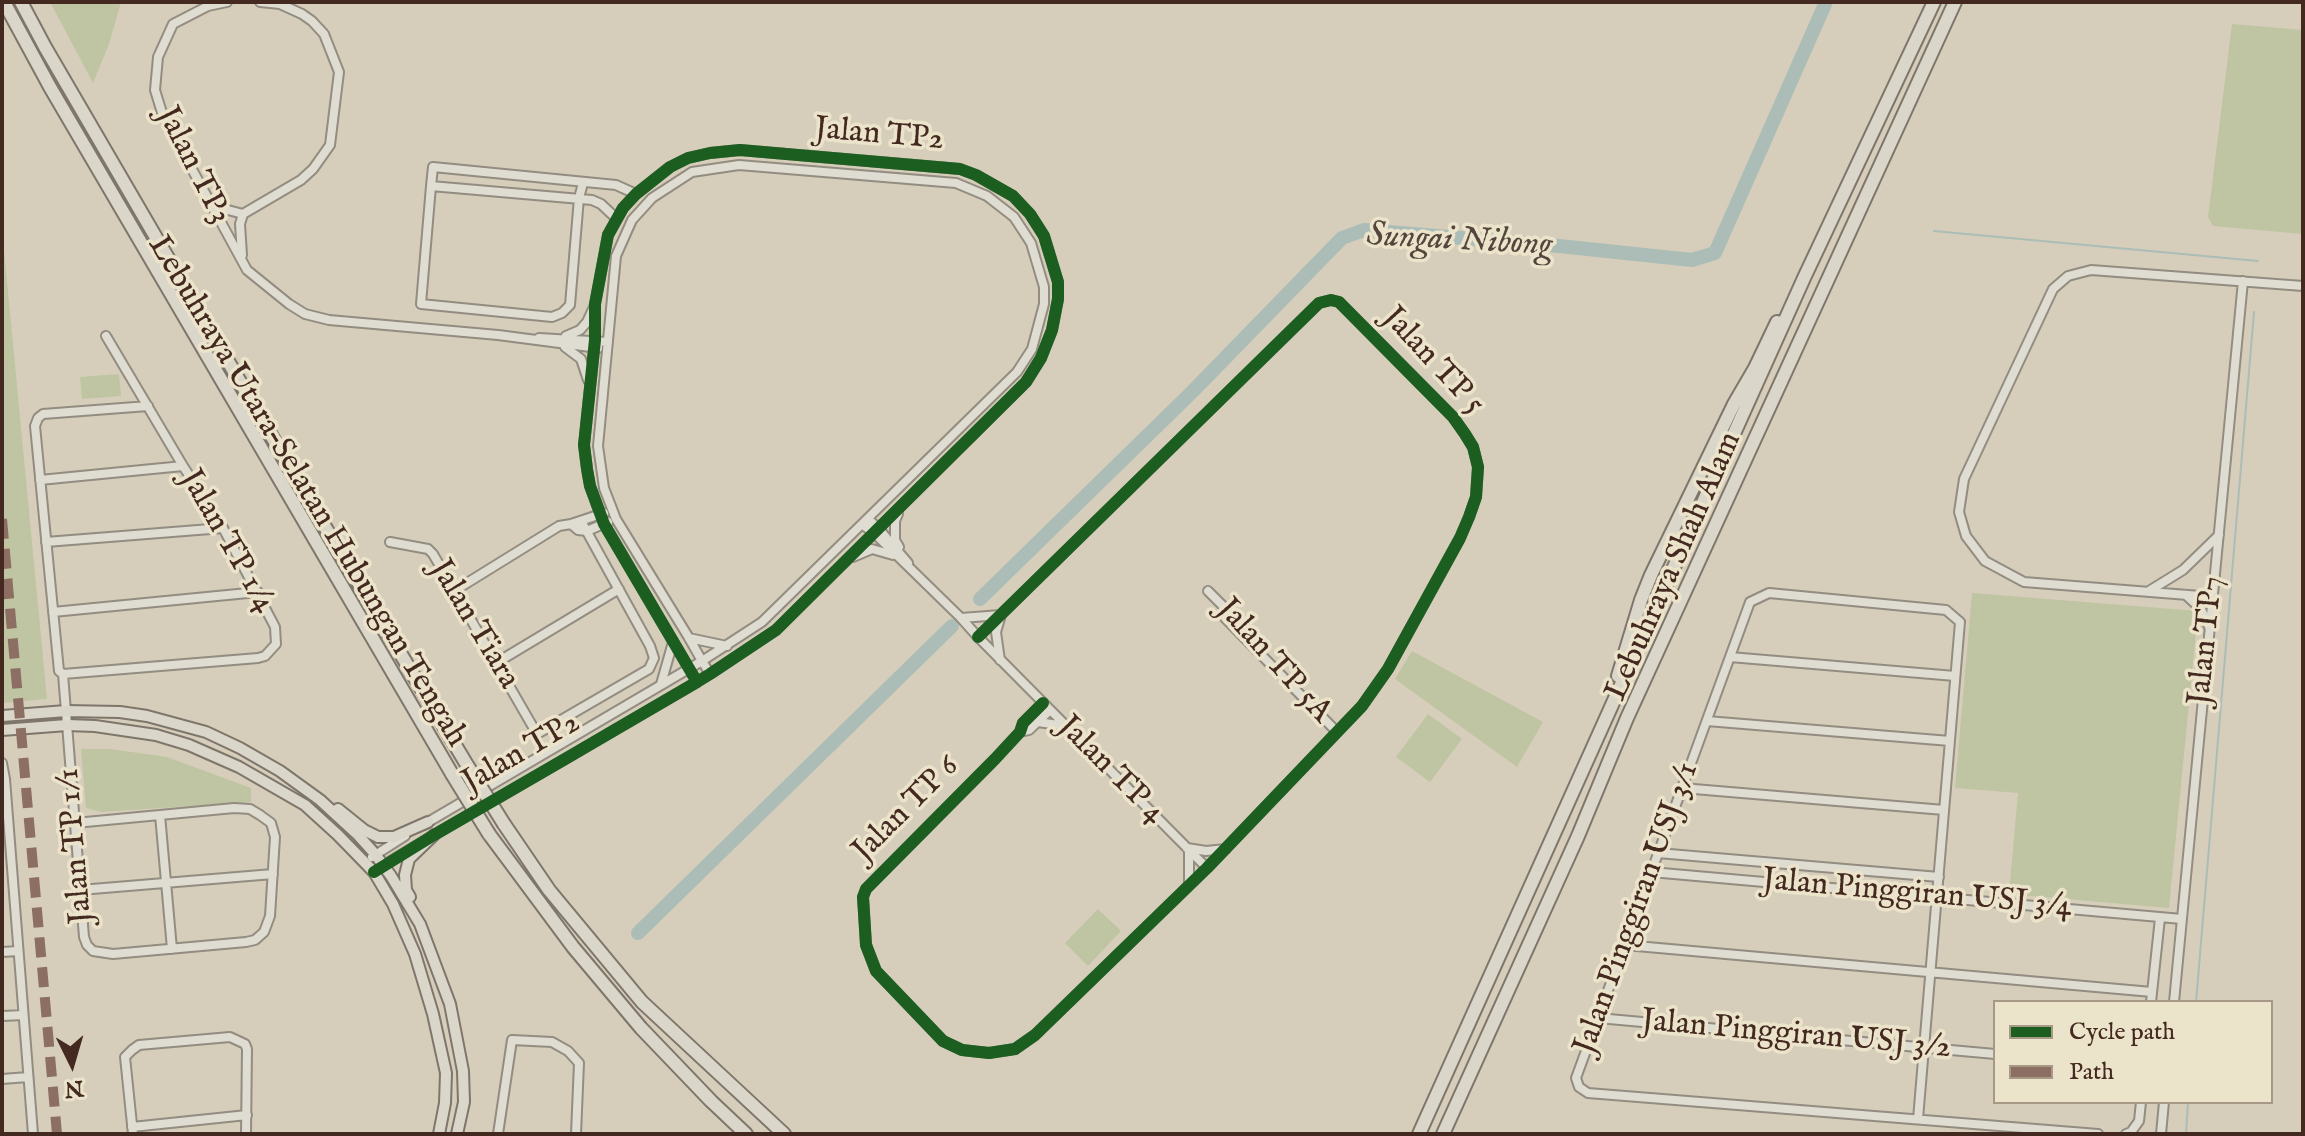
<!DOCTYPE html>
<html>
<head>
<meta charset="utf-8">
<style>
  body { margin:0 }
  #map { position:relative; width:2305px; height:1136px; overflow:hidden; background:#d6ceba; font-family:"IM FELL English",serif }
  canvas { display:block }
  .frame { position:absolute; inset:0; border:4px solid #43291f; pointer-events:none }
  .legend { position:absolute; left:1993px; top:1000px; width:280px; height:104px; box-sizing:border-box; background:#ece3cb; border:2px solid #a89986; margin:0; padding:10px 14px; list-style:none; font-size:24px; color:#43291f }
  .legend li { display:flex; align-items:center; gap:16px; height:40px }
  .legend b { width:40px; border:2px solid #a89986 }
  .north { position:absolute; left:32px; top:1024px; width:80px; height:80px; -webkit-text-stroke:6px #ece3cb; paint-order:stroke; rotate:175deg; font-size:22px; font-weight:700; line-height:32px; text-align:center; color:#43291f }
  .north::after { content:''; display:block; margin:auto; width:28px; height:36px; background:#43291f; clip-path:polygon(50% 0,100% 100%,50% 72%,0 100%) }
</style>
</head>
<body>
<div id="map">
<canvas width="2305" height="1136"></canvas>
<div class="frame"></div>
<ul class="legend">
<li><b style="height:10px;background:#1b5e20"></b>Cycle path</li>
<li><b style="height:10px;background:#8d6e63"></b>Path</li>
</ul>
<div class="north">N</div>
</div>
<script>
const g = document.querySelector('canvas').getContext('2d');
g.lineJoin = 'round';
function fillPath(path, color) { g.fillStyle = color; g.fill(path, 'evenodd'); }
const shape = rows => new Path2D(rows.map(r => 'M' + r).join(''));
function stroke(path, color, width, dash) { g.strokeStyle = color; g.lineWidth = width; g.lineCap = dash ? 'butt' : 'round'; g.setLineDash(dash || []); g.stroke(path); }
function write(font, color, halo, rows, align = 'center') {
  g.font = font + ' "IM FELL English",serif'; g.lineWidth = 7; g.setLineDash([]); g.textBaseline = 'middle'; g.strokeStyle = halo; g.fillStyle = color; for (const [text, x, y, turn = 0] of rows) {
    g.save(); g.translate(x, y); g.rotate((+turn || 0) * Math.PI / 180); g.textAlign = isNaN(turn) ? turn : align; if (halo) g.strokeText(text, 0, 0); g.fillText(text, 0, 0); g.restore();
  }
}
fillPath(shape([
  [50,2,121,2,109,44,93,83],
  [2232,24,2303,30,2303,234,2213,226,2208,217],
  [2,229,47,699,2,703],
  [119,374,121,396,82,399,80,377],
  [1972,593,2198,611,2169,908,2009,894,2018,793,1955,788],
  [1412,651,1543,722,1517,767,1395,679],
  [1428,714,1462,739,1430,782,1396,757],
  [81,749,110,749,167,757,251,788,251,802,101,812,86,808],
  [1098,909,1121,931,1088,966,1065,943]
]), '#bfc5a2');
stroke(shape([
  [1934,231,2258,261],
  [2196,1002,2254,312],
  [1830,1134,1841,1134],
  [2186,1134,2188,1102]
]), '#abbdb6', 2);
stroke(shape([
  [980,599,1192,392,1342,238,1364,230,1559,246,1692,260,1715,253,1826,2],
  [638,933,952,626]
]), '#abbdb6', 14);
const minor = shape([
  [227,2,208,6,173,24,158,57,155,90,163,116,247,270,289,304,305,314,329,320,498,335,598,348],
  [431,186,421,304,552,317,562,313,570,305,579,198,583,183],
  [210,201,228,210,243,214],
  [617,219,601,204,592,200,431,186,433,167,616,185,636,194],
  [242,255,240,224,243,214,301,180,313,169,330,145,339,72,324,34,312,21,302,14,280,4,260,2],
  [566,336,580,330,587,322,594,307],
  [539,338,608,342],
  [565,347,581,359,588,380],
  [40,480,183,466],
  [898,514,895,521,895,540,899,547],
  [868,519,879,529,908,563],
  [571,524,578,530,587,531,608,522],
  [863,525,874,533,961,618,978,637,1207,868],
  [46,542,223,528],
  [390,542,428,549,433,554,537,734,649,669,654,658,650,646,581,521],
  [853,557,872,549,893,555],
  [454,591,559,526,571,524,604,513],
  [1208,591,1224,607,1225,618,1337,732],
  [2149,591,2183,570,2219,535],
  [2186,595,2201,609,2209,627],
  [2213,597,2024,582,1985,561,1966,536,1959,512,1964,479,2053,289,2068,276,2091,270,2303,286],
  [53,612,258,592],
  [961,618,1001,615,996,632,1000,660],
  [978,637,1319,303,1331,300,1339,302,1453,417,1465,434,1473,447,1478,467,1476,497,1469,517,1460,538,1388,669,1362,706,1207,868,1035,1035,1015,1049,989,1053,962,1050,943,1041,876,971,866,945,863,897,866,889,995,759,1020,732,1023,723,1043,703],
  [689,638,727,646],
  [1730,657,1955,676],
  [496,663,619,589],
  [63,674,258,658,265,656,276,644,275,627,223,528,183,466,106,336],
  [661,684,673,642],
  [1707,721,1950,741],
  [1038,722,1065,726],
  [1020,732,1029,730,1050,710],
  [2,763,5,779,33,1134],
  [1682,788,1944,810],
  [160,815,172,949],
  [75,823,234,808,250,809,260,815,271,823,275,837,270,916,264,932,255,940,246,942,113,954,93,951,87,945,84,937,63,674,59,671,35,426,38,418,43,414,148,406],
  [423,825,702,661,762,622,1017,372,1032,349,1044,304,1044,287,1031,243,1014,217,987,196,956,183,739,165,692,172,652,198,632,220,616,256,598,446,604,488,616,519,689,638,702,661,710,674],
  [1187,848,1206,851,1226,849],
  [1658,853,1939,877],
  [372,857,405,836],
  [381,867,434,835,572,755,613,731,697,682,710,674,776,630,1026,382,1041,358,1052,330,1058,299,1058,282,1044,236,1030,214,1013,196,976,175,960,169,740,150,710,153,688,158,670,167,636,194,623,208,608,235,595,304,595,340,584,445,587,469,590,486,604,524,697,682],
  [1651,872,2182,919],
  [1189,885,1189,851],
  [80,890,273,874],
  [1625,945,2152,992],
  [2,952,18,951],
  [2151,1002,2160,918],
  [2174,1002,2243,281],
  [2,1016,23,1015],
  [1598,1018,1995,1054],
  [2,1079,28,1077],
  [1918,1119,1960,622,1946,610,1769,593,1750,602,1576,1078,1579,1087,1588,1093,2098,1134],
  [132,1127,247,1115],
  [133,1134,125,1057,132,1050,139,1045,230,1037,245,1044,247,1049,246,1134],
  [498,1134,512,1040,552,1042,568,1051,579,1063,576,1134],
  [2126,1134,2131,1132,2139,1121,2141,1102],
  [2161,1134,2164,1102]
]);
const major = shape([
  [2,716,66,711,120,712,147,716,206,732,240,748,280,771,320,800,357,834,375,854,391,876,420,924,450,1004,463,1071,464,1102,457,1134],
  [2,730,67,725,95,726,156,735,189,745,239,767,305,805,338,835,374,872,393,904,415,954,433,1014,446,1073,445,1103,439,1134],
  [338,809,364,830,378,837,394,837,428,822],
  [410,897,406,890,405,875,409,859,434,835]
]);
const highway = shape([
  [4,2,50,87,452,774],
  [21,2,45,47,303,490,467,765],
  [1618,676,1641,600,1651,575,1734,404,1755,368,1777,322],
  [504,824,549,890,642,1002,784,1134],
  [489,834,573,947,641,1028,711,1101,746,1134],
  [1419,1134,1804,278,1934,2],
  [1443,1134,1578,836,1627,718,1955,2]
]);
stroke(minor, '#938c80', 12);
stroke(major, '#7f766b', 14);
stroke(highway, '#7f766b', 16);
stroke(minor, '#dfdcd2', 8);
stroke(major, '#dad6ca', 10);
stroke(highway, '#dad6ca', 12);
const highwayBridge = shape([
  [467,765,504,824],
  [452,774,489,834]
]);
stroke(highwayBridge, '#7f766b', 16, []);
stroke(highwayBridge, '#dad6ca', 12);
stroke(shape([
  [2,519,57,1134]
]), '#8d6e63', 10, [20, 10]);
stroke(shape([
  [978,637,1319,303,1331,300,1339,302,1453,417,1465,434,1473,447,1478,467,1476,497,1469,517,1460,538,1388,669,1362,706,1207,868,1035,1035,1015,1049,989,1053,962,1050,943,1041,876,971,866,945,863,897,866,889,995,759,1020,732,1023,723,1043,703],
  [374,872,434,835,572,755,613,731,697,682,710,674,776,630,1026,382,1041,358,1052,330,1058,299,1058,282,1044,236,1030,214,1013,196,976,175,960,169,740,150,710,153,688,158,670,167,636,194,623,208,608,235,595,304,595,340,584,445,587,469,590,486,604,524,697,682]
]), '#1b5e20', 12);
write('32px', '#43291f', '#ece3cb', [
  ["Jalan TP2",879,136,5],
  ["Jalan TP3",192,166,63],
  ["Jalan TP 5",1432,362,47],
  ["Lebuhraya Utara–Selatan Hubungan Tengah",306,492,59],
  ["Jalan TP 1/4",226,542,60],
  ["Lebuhraya Shah Alam",1675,567,-66],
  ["Jalan Tiara",473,625,59],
  ["Jalan TP7",2208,641,-84],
  ["Jalan TP 5A",1273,662,48],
  ["Jalan TP2",522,754,-30],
  ["Jalan TP 4",1110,771,45],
  ["Jalan TP 6",907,810,-45],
  ["Jalan TP 1/1",77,846,-95],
  ["Jalan Pinggiran USJ 3/4",1917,895,5],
  ["Jalan Pinggiran USJ 3/1",1638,909,-70],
  ["Jalan Pinggiran USJ 3/2",1796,1036,5]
]);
write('italic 34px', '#54453d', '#ece3cb', [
  ["Sungai Nibong",1459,242,3]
]);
</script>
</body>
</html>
